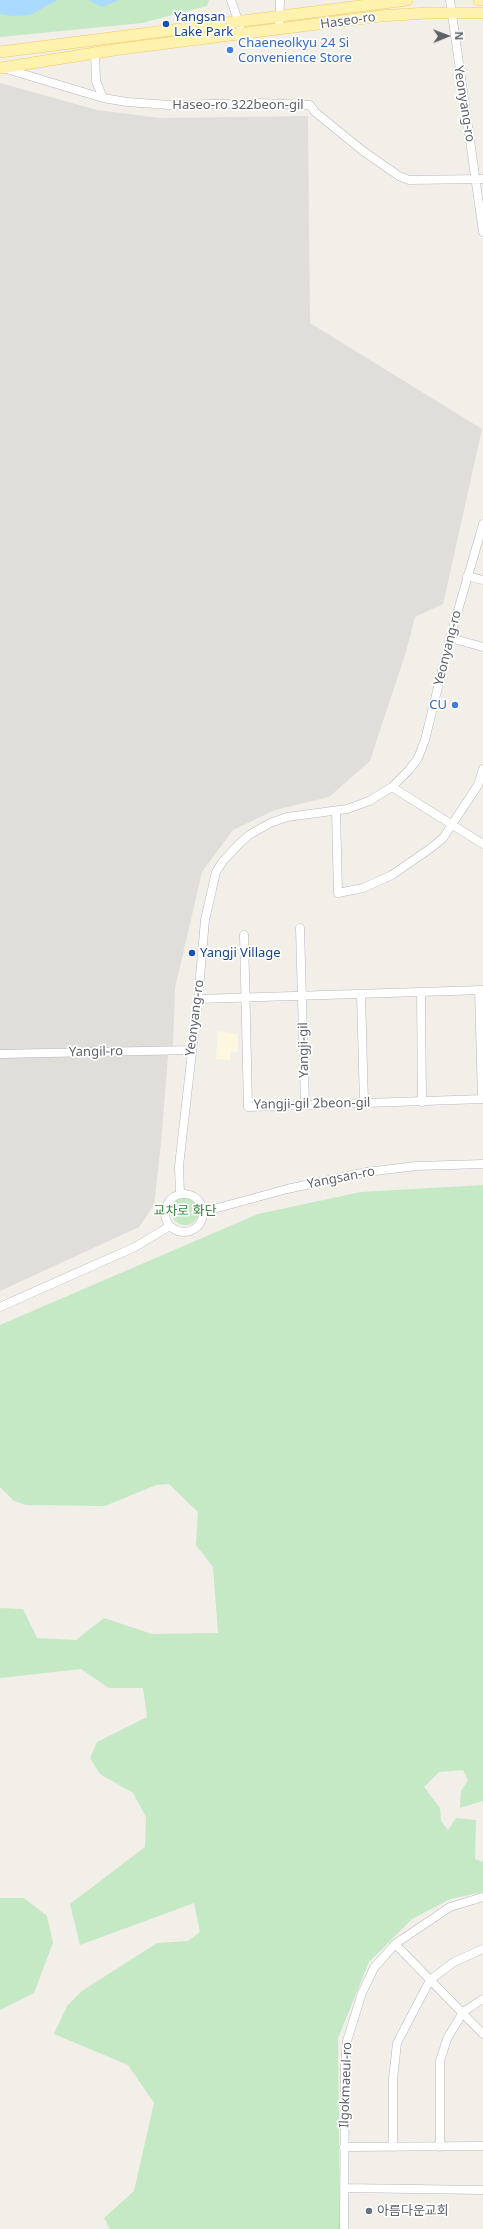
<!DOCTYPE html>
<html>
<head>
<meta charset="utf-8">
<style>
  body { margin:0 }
  #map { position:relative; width:483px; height:2229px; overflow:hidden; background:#f1efe8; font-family:"Noto Sans",sans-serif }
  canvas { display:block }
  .north { position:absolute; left:427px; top:16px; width:40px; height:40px; -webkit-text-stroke:3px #fff; paint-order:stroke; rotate:89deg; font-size:11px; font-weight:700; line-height:16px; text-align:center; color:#5f6368 }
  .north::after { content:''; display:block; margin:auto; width:14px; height:18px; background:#5f6368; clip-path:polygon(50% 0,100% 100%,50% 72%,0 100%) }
</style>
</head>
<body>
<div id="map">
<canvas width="483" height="2229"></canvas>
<div class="north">N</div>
</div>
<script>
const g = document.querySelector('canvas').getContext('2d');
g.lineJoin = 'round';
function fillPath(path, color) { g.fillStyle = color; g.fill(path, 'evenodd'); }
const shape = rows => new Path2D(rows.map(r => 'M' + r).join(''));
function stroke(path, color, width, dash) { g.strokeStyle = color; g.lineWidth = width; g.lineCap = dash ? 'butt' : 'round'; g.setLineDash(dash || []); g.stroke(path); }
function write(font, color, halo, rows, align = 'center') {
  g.font = font + ' "Noto Sans","Noto Sans KR",sans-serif'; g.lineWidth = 3.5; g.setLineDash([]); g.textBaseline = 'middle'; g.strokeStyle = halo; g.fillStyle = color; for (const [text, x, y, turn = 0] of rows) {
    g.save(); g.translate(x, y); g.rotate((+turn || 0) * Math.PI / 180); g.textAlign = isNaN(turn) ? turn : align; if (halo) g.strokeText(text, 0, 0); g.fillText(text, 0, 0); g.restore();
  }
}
fillPath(shape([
  [218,1031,238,1034,238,1052,231,1052,231,1060,216,1059]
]), '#fef7e0');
fillPath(shape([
  [0,83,97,110,160,118,308,116,310,323,482,429,443,604,415,617,406,652,370,761,329,797,275,810,233,830,202,872,175,988,173,1045,168,1056,161,1143,154,1205,139,1227,0,1291]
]), '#e0deda');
fillPath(shape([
  [0,0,209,0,207,6,142,23,0,37],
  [483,1185,483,1801,460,1808,461,1791,468,1780,463,1770,439,1772,424,1787,440,1808,441,1821,448,1830,456,1818,476,1820,475,1859,483,1862,483,1892,450,1899,412,1919,369,1962,338,2038,340,2229,110,2229,104,2218,134,2191,154,2103,128,2065,54,2034,67,2006,82,1991,157,1943,188,1941,200,1932,194,1903,80,1945,70,1904,145,1847,146,1817,133,1793,100,1774,90,1758,97,1742,147,1717,143,1688,109,1688,81,1669,0,1678,0,1608,23,1609,37,1638,76,1640,104,1618,152,1634,218,1633,213,1567,196,1545,198,1512,169,1484,156,1485,105,1506,26,1505,14,1501,0,1487,0,1325,258,1214,361,1192],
  '171 1211a14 14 0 1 1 28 0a14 14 0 1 1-28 0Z',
  [0,1898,24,1898,47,1916,53,1943,34,1993,0,2010]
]), '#c5e8c5');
fillPath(shape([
  [0,0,58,0,30,15,13,16,0,14],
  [88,0,119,0,102,7]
]), '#aadaff');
const minor = shape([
  [231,0,240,26],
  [450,0,483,232],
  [279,29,280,0],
  [95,53,96,81,103,98],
  [3,68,103,98,127,102,169,105,259,103,310,105,315,112,363,151,399,176,409,180,483,179],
  [467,576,483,580],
  [450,638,483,647],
  [392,787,483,844],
  [336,811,338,893,363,888,392,875,431,848,443,838,478,785,483,769],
  [300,928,305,1105],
  [244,935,248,1107,483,1099],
  [479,990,482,1099],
  [421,992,422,1102],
  [361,994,364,1103],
  [198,999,483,990],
  [0,1054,191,1050],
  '165 1213a19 19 0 1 1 38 0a19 19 0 1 1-38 0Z',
  [180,1194,179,1166,198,999,205,920,216,872,223,861,239,844,249,835,270,823,287,817,347,809,369,801,392,787,409,770,418,758,425,740,450,638,483,524],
  [203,1212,287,1189,367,1172,416,1166,483,1164],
  [0,1307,135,1247,170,1226],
  [395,1944,483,2034],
  [344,2147,483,2146],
  [393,2147,393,2079,397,2043,430,1980,454,1962,483,1949],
  [440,2147,440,2061,447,2039,463,2012,483,1999],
  [344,2188,483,2190],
  [344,2229,345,2066,347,2041,362,1993,374,1968,395,1944,450,1907,483,1897]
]);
const major = shape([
  [479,0,483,0],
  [0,52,407,0],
  [0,68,120,49,380,16,427,13,483,13]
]);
stroke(minor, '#b5b8bc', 9);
stroke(major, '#f2c960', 12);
stroke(minor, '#fff', 8);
stroke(major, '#fff2af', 11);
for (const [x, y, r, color] of [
  [166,24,4,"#1a4fb4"],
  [230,50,4,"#3f7fe0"],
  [455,705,4,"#3f7fe0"],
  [192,953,4,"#1a4fb4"],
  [369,2211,4,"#6b7280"]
]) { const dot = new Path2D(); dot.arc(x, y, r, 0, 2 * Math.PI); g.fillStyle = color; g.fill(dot); stroke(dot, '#fff', 1.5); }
write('13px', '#164399', '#fff', [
  ["Yangsan",174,17],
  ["Lake Park",174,32],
  ["Yangji Village",200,953]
], 'left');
write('13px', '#5f6368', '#fff', [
  ["Haseo-ro",348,21,-8],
  ["Yeonyang-ro",464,104,81],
  ["Haseo-ro 322beon-gil",238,105],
  ["Yeonyang-ro",448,648,-76],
  ["Yeonyang-ro",195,1018,-83],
  ["Yangji-gil",304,1050,-91],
  ["Yangil-ro",96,1052,-1],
  ["Yangji-gil 2beon-gil",312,1104,-1],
  ["Yangsan-ro",341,1178,-11],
  ["Ilgokmaeul-ro",346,2085,-88]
]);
write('13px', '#366cbe', '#fff', [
  ["Chaeneolkyu 24 Si",238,43],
  ["Convenience Store",238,58],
  ["CU",447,705,"right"]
], 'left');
write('13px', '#348238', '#fff', [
  ["교차로 화단",185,1211]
]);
write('13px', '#5b616d', '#fff', [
  ["아름다운교회",377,2211]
], 'left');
</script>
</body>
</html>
